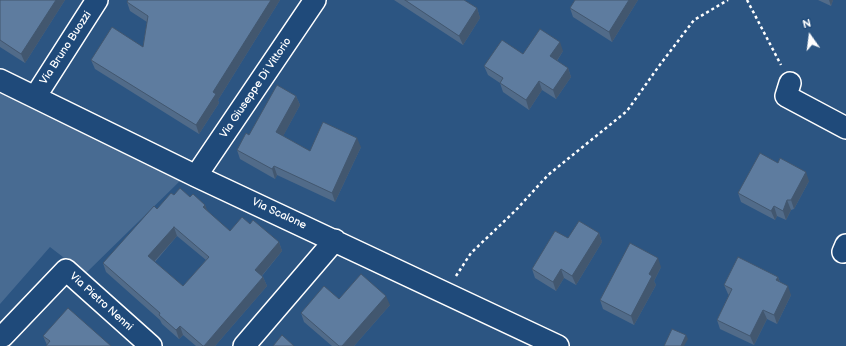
<!DOCTYPE html>
<html>
<head>
<meta charset="utf-8">
<style>
  body { margin:0 }
  #map { position:relative; width:846px; height:346px; overflow:hidden; background:#2c5582; font-family:"Balsamiq Sans",sans-serif }
  canvas { display:block }
  .north { position:absolute; left:790px; top:16px; width:40px; height:40px; -webkit-text-stroke:3px #1f4a7a; paint-order:stroke; rotate:346deg; font-size:11px; font-weight:700; line-height:16px; text-align:center; color:#fff }
  .north::after { content:''; display:block; margin:auto; width:14px; height:18px; background:#fff; clip-path:polygon(50% 0,100% 100%,50% 72%,0 100%) }
</style>
</head>
<body>
<div id="map">
<canvas width="846" height="346"></canvas>
<div class="north">N</div>
</div>
<script>
const g = document.querySelector('canvas').getContext('2d');
g.lineJoin = 'round';
function fillPath(path, color) { g.fillStyle = color; g.fill(path, 'evenodd'); }
const shape = rows => new Path2D(rows.map(r => 'M' + r).join(''));
function stroke(path, color, width, dash) { g.strokeStyle = color; g.lineWidth = width; g.lineCap = dash ? 'butt' : 'round'; g.setLineDash(dash || []); g.stroke(path); }
function write(font, color, halo, rows, align = 'center') {
  g.font = font + ' "Balsamiq Sans",sans-serif'; g.lineWidth = 4; g.setLineDash([]); g.textBaseline = 'middle'; g.strokeStyle = halo; g.fillStyle = color; for (const [text, x, y, turn = 0] of rows) {
    g.save(); g.translate(x, y); g.rotate((+turn || 0) * Math.PI / 180); g.textAlign = isNaN(turn) ? turn : align; if (halo) g.strokeText(text, 0, 0); g.fillText(text, 0, 0); g.restore();
  }
}
fillPath(shape([
  [0,93,15,99,182,179,85,274,50,247,0,304]
]), '#486b92');
const minor = shape([
  [0,80,196,176,558,346],
  [790,83,786,96,846,128],
  [35,97,97,0],
  [196,176,315,0],
  [843,252,846,245],
  [3,336,66,270,151,346],
  [244,346,335,240]
]);
stroke(minor, '#fff', 24);
stroke(shape([
  [747,0,781,65],
  [456,276,471,253,516,210,548,175,627,111,659,66,694,20,728,0]
]), '#fff', 2.5, [3, 3]);
stroke(minor, '#1f4a7a', 21);
fillPath(shape([
  [0,0,65,0,25,63,0,47],
  [280,0,218,100,219,103,199,134,95,69,91,60,143,47,147,22,130,11,127,2],
  [394,0,464,0,477,8,480,18,463,45],
  [575,0,638,0,612,42,573,17,570,8],
  [818,0,833,0,831,6],
  [563,51,557,61,568,68,571,77,556,99,542,90,529,110,503,92,500,83,488,75,484,66],
  [296,96,300,105,283,136,310,151,361,147,335,202,277,175,275,179,240,159,237,150,249,135],
  [809,181,794,209,791,210,786,220,777,216,775,220,741,202,738,193],
  [174,195,190,197,205,205,207,211,230,231,250,224,279,242,282,251,262,276,263,277,267,286,215,346,196,346,183,335,179,339,162,324,160,320,106,272,103,263,157,209],
  [177,236,206,260,183,286,155,262],
  [599,233,602,242,576,285,564,278,556,291,535,278,532,269,568,238],
  [661,267,654,281,656,285,634,325,603,309,600,300],
  [778,277,780,282,791,295,777,324,767,319,754,345,720,329,717,320,729,295,728,294,724,285],
  [339,299,390,305,354,346,332,346,304,322,301,313],
  [43,336,111,346,47,345]
]), '#516b89');
fillPath(shape([
  [56,0,65,0,25,63,21,54],
  [271,0,280,0,218,100,219,103,199,134,196,125,213,92],
  [629,0,638,0,612,42,609,32],
  [829,0,833,0,831,6],
  [477,8,480,18,463,45,459,36],
  [560,42,563,51,554,65,550,56],
  [568,68,571,77,556,99,553,90],
  [539,81,542,90,529,110,526,100],
  [296,96,300,105,280,142,276,132],
  [357,138,361,147,335,202,332,193],
  [274,166,277,175,275,179,272,169],
  [806,172,809,181,794,209,791,200],
  [787,200,791,210,786,220,783,211],
  [205,205,209,214,203,207],
  [774,206,777,216,775,220,771,211],
  [174,227,177,236,151,265,148,256],
  [599,233,602,242,576,285,572,276],
  [279,242,282,251,259,279,255,270],
  [658,258,661,267,654,281,656,285,634,325,631,316,649,274],
  [561,269,564,278,556,291,553,282],
  [263,277,267,286,215,346,204,346],
  [778,277,781,286,776,280],
  [788,286,791,295,777,324,774,315],
  [386,296,390,305,354,346,342,346],
  [763,310,767,319,754,345,750,336],
  [180,326,183,335,179,339,176,330],
  [686,335,688,339,684,346,681,346]
]), '#42576f');
const building = shape([
  [0,0,56,0,21,54,0,40,0,0],
  [128,0,271,0,213,92,216,94,196,125,91,60,112,27,143,47,148,16,127,2,128,0],
  [405,0,464,0,477,8,459,36,405,0],
  [575,0,629,0,609,32,570,8,575,0],
  [540,29,560,42,550,56,568,68,553,90,539,81,526,100,500,83,503,78,484,66,502,40,523,54,540,29],
  [277,85,296,96,276,132,310,151,323,122,357,138,332,193,274,166,272,169,237,150,246,133,249,135,277,85],
  [760,153,778,163,780,158,806,172,791,200,787,200,783,211,774,206,771,211,738,193,760,153],
  [180,188,190,197,193,194,205,205,203,207,230,231,242,217,250,224,253,220,279,242,255,270,263,277,204,346,203,346,180,326,176,330,159,315,160,313,103,263,154,206,157,209,171,193,174,195,180,188],
  [174,227,209,257,183,286,148,256,174,227],
  [579,221,599,233,572,276,561,269,553,282,532,269,555,231,568,238,579,221],
  [630,243,658,258,649,274,652,276,631,316,600,300,630,243],
  [738,257,778,277,776,280,788,286,774,315,763,310,750,336,717,320,732,289,724,285,738,257],
  [361,274,386,296,342,346,339,346,301,313,324,286,339,299,361,274],
  [68,308,111,346,46,346,50,341,43,336,68,308],
  [672,329,686,335,681,346,664,346,672,329],
  [282,335,294,346,273,346,282,335]
]);
fillPath(building, '#5e7c9f');
stroke(building, '#42576f', 1);
write('11px', '#fff', '#1f4a7a', [
  ["Via Bruno Buozzi",66,48,-57],
  ["Via Giuseppe Di Vittorio",256,88,-56],
  ["Via Scalone",279,214,25],
  ["Via Pietro Nenni",101,302,42]
]);
</script>
</body>
</html>
